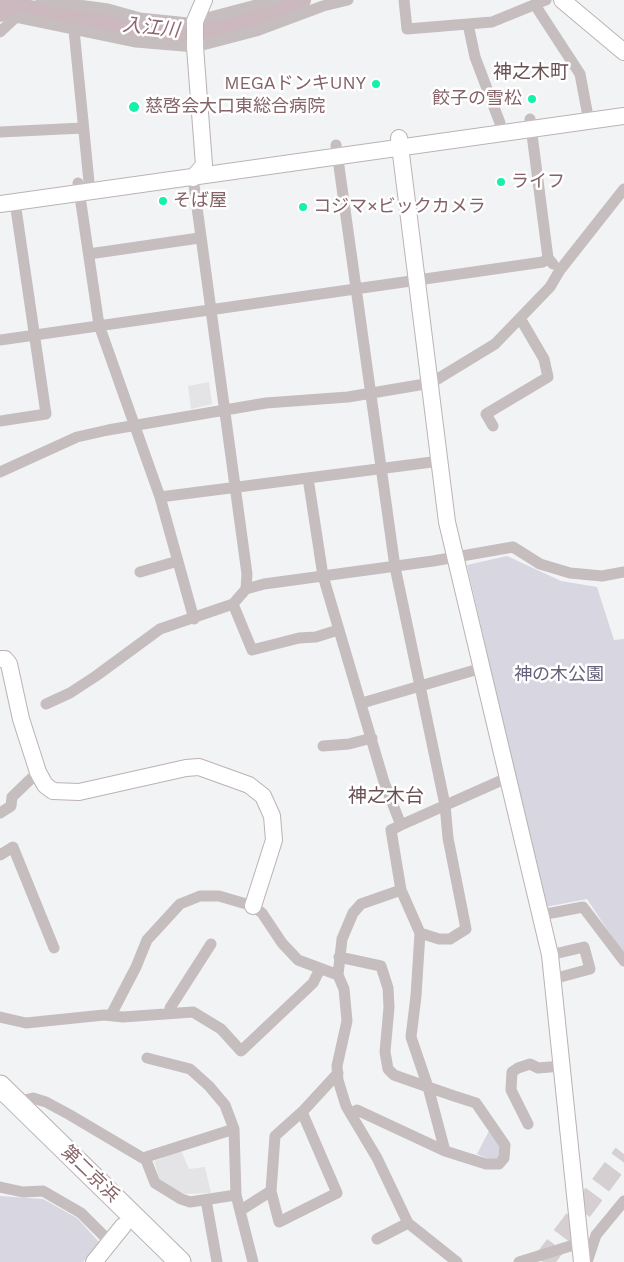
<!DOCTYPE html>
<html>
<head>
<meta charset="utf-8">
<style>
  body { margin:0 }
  canvas { display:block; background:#f1f3f5 }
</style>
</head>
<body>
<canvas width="624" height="1262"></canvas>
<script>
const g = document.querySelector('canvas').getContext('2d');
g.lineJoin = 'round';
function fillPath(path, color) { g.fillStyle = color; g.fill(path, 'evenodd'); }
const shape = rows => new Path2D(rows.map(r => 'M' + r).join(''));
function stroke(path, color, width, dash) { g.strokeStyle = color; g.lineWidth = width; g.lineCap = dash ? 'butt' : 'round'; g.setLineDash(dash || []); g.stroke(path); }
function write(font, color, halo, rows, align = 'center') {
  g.font = font + ' "Work Sans","Noto Sans JP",sans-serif'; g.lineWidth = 5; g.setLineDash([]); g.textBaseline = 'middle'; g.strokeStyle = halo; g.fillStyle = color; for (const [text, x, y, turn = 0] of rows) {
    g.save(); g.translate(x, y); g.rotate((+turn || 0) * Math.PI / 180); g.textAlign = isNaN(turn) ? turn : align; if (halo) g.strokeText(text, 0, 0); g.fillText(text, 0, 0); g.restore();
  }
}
fillPath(shape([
  [209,382,212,404,191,409,188,386],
  [180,1148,189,1169,205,1167,211,1193,182,1194,160,1181,154,1161,163,1158,162,1154]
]), '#e4e4e6');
fillPath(shape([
  [507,556,561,581,597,587,614,640,624,639,624,955,587,899,545,907,467,565],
  [490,1129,499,1140,501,1153,498,1158,491,1160,477,1154],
  [0,1196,43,1199,77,1218,99,1242,83,1262,0,1262]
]), '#d7d6e1');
stroke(shape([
  [0,12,6,6,141,29,198,33,267,14,301,0]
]), '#cbb9bf', 20);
stroke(shape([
  [543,1262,624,1154]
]), '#d6cfd1', 21, [21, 11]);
const secondary = shape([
  [562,0,624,52],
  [399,138,447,522,550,955,582,1262],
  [193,178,204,165,195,47,195,21,204,0],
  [0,204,624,116],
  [0,659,5,659,9,664,21,719,38,772,45,785,53,791,79,792,186,768,199,767,249,785,263,796,272,816,274,840,253,906],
  [94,1262,123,1226]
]);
const highway = shape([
  [0,1086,180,1262]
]);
stroke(secondary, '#bcb2b3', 18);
stroke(highway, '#bab2b3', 23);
stroke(shape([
  [41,0,108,9,140,18,188,23,275,0],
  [404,0,407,29,492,22,546,0],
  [535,5,580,74,587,111],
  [468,24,475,57,500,123],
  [74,30,89,182],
  [0,32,16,17,136,42,195,47,256,31,323,6,348,0],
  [530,119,548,258,553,264],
  [0,132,83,128],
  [336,145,395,567,445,805,448,838,466,929,450,939,439,939,420,933,416,996,411,1037,428,1087,445,1151,486,1164,499,1164,504,1158,505,1145,476,1103,454,1096,428,1087,394,1075,388,1069,385,1052,389,1007,388,988,381,966,339,957],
  [78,183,99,325,160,497,194,619],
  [89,254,199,238],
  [0,340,543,262,548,258],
  [0,421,46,414,15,202],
  [493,426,486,414,548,377,544,359,520,318],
  [0,472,77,437,108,430,266,403,348,397,431,383,495,344,550,287,560,270,624,189],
  [308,478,323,576,384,782,401,825,509,777],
  [160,497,440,461],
  [140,572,178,561],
  [246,589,264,584,433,561,513,547,540,564,570,573,602,576,624,572],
  [233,604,252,650,299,638,316,637,338,630],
  [362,703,482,668],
  [46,704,70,693,96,676,160,629,233,604,246,589,247,574,193,178],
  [323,746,349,744,372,738],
  [0,813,11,806,12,797,38,772],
  [401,825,391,830,401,890,420,933],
  [0,855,13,847,54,948],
  [541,915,583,907,624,961],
  [550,955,584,947,590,969,553,979],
  [338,975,342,939,353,913,361,904,401,890],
  [170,1013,170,1008,211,944],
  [111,1015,136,967,147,940,180,904,200,896,219,896,253,906,262,913,282,943,298,960,338,975,344,989,347,1021,337,1066,338,1080,346,1106,377,1158,408,1223,457,1262],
  [0,1017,26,1023,104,1015,123,1017,193,1012,221,1029,241,1051,313,983,320,969],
  [147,1058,190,1069,209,1086,225,1105,234,1129,236,1195,253,1262],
  [16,1102,33,1098,46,1102,70,1115,146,1160,155,1183,181,1199,190,1202,236,1195],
  [351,1114,357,1110,445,1151],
  [528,1124,511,1090,512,1072,518,1068,530,1064,538,1068,562,1066],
  [143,1158,234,1129],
  [0,1187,23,1192,43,1191,81,1213,110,1242],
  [271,1191,275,1136,304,1110,338,1073],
  [206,1200,217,1262],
  [241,1210,271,1191,279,1222,337,1193,302,1112],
  [377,1239,408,1223],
  [519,1262,580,1243],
  [587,1262,596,1235,624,1201]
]), '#c6bdbe', 11);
stroke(secondary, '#fff', 16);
stroke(highway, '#fff', 21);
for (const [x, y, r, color] of [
  [376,84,5,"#15f1a6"],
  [532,99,5,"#15f1a6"],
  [134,107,6,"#15f1a6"],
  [501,182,5,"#15f1a6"],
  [163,201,5,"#15f1a6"],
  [303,207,5,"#15f1a6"]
]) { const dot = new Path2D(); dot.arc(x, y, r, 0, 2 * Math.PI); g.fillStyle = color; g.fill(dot); stroke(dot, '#fff', 2); }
write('18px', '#846266', '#fff', [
  ["MEGAドンキUNY",366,84,"right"],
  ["餃子の雪松",522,99,"right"],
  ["慈啓会大口東総合病院",145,107],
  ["ライフ",511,182],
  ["そば屋",173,201],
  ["コジマ×ビックカメラ",313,207]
], 'left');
write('18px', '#67617b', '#fff', [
  ["神の木公園",559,675]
]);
write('18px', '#846266', '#fff', [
  ["第二京浜",90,1174,44]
]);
write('italic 19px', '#906673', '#fff', [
  ["入江川",151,28,6]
]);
write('19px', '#695053', '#fff', [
  ["神之木町",531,72],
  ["神之木台",386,796]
]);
</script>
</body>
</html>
